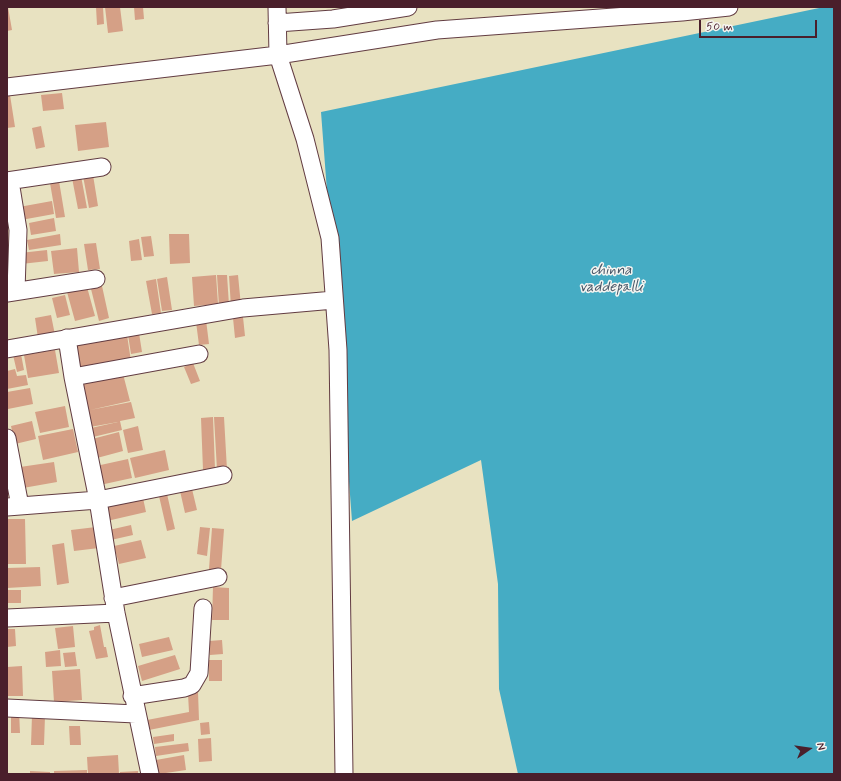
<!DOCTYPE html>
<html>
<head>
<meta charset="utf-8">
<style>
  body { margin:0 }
  #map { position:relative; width:841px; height:781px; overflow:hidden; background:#e8e2c1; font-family:Mynerve,sans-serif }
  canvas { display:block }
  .frame { position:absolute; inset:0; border:8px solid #4a1f2b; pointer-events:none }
  .north { position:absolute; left:789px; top:729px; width:40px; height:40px; -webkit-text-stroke:3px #f6f6f2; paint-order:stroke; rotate:77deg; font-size:11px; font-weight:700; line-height:16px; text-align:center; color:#4a1f2b }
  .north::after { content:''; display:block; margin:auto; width:14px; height:18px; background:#4a1f2b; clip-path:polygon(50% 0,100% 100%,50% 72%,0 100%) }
  .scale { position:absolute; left:699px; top:20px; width:118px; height:18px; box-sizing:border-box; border:2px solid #4a1f2b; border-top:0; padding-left:5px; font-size:12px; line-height:14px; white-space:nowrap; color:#4a1f2b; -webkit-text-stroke:3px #f6f6f2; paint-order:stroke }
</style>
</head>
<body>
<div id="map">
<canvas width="841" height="781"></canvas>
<div class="frame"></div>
<div class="north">N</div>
<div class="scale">50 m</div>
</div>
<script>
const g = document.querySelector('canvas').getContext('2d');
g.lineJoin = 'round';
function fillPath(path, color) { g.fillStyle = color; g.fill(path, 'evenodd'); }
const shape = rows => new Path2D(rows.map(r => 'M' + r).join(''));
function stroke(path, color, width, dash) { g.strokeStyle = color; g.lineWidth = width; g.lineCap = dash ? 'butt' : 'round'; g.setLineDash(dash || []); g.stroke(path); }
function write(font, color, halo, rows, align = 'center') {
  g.font = font + ' Mynerve,sans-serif'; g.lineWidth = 3; g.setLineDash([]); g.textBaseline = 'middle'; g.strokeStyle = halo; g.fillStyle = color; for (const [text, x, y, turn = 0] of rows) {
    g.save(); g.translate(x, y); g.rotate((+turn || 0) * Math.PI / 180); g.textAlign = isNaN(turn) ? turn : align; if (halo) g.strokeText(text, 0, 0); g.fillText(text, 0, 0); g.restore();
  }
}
fillPath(shape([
  [824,7,834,7,834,774,518,774,499,689,498,584,481,460,352,521,321,112]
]), '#45acc4');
fillPath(shape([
  [7,7,8,7,12,30,7,31],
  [96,7,103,7,104,24,97,25],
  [105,7,120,7,123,31,108,33],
  [134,7,143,7,144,19,135,20],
  [62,93,64,109,43,111,41,95],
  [10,95,15,127,7,128,7,96],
  [106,122,109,147,78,151,75,125],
  [41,126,45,147,36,149,32,128],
  [93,175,98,206,89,208,83,176],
  [81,176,87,208,78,209,72,178],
  [59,181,65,217,56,218,50,183],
  [52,201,54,214,21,220,19,207],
  [54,218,56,231,31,235,29,223],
  [60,234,61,245,29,250,27,240],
  [169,234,189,234,190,263,170,264],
  [151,236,154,256,144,257,141,237],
  [139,239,142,260,131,261,129,241],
  [96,243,100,269,88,270,84,244],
  [77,248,79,272,54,274,51,251],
  [47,250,48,261,21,264,20,253],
  [216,275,218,304,194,306,192,277],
  [217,275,227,275,229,305,219,306],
  [238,275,241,306,231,307,229,276],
  [167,277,172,310,162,311,157,279],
  [156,279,161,313,152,314,146,281],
  [102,286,109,318,99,321,91,289],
  [87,287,95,316,75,321,67,292],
  [65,295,70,315,57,318,52,298],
  [51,315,55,335,38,338,35,318],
  [243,317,245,336,235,338,233,318],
  [206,320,209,344,199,345,196,322],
  [139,333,142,352,131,354,128,335],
  [127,335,131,361,79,370,75,344],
  [55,350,59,373,28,378,24,355],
  [21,354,24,370,17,372,13,355],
  [193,363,200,381,191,384,184,367],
  [15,369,17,376,26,375,28,385,7,389,7,371],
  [123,374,130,401,90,410,131,402,135,418,120,421,122,430,93,437,91,428,118,422,90,427,80,383],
  [30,388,33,404,8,409,7,392],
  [65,406,69,427,40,433,35,412],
  [213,417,215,469,203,470,201,418],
  [214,417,224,417,227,470,217,470],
  [32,421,36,439,15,444,11,426],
  [138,426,143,450,128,453,123,430],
  [73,429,78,452,43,460,38,436],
  [119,432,123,451,97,458,92,439],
  [165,450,169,470,135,478,130,458],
  [128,459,132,478,100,485,96,466],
  [54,462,57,482,23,488,20,467],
  [192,489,197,510,185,513,180,491],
  [167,494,175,529,167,531,159,496],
  [143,498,146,512,107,521,104,506],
  [7,519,25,519,26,564,7,564],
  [131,525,133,535,111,540,109,530],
  [96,527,99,548,74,551,71,530],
  [200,527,210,528,207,556,197,554],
  [212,528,224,529,221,570,209,569],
  [141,540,146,558,119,564,114,546],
  [64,543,69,583,57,585,52,545],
  [40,567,41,586,7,588,7,568],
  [213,587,229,588,229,620,212,620],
  [7,590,21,590,21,603,7,603],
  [100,625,104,647,106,647,108,657,96,659,89,631,94,630,94,627],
  [73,626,75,647,58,649,55,628],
  [7,629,15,629,16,646,7,647],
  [169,637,173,650,142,657,139,644],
  [222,640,223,654,210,655,209,641],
  [60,650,61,666,46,667,45,652],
  [75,652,77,666,65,667,63,653],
  [175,655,180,669,142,681,138,666],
  [209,660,222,660,222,681,209,681],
  [22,666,23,696,7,696,7,667],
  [80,669,82,700,54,702,52,671],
  [198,692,199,720,149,730,147,720,189,712,188,694],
  [19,710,20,733,11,733,11,711],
  [32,715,45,716,44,745,31,745],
  [209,722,210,734,201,735,200,723],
  [69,726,80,726,81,745,70,745],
  [174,734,174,741,154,744,153,737],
  [211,738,212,761,199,762,198,739],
  [188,743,189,751,156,756,155,747],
  [118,755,119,774,88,774,87,757],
  [184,755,186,770,159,774,156,760],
  [87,770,87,774,54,774,54,771],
  [30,771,50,772,50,774,30,774],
  [138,771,138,774,120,774,120,772]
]), '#d5a086');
const minor = shape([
  [277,7,278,55,305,139,330,238,338,350,344,774],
  [277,23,333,19,408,7],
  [7,87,278,55,437,30,682,12,729,7],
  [7,181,102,167],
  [10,181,18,230,16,291],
  [7,293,96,279],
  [67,338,73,377,98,500,116,613,150,774],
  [7,349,243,308,334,300],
  [73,377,199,354],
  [7,438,20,506],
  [7,507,98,500,223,475],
  [113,598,218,577],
  [7,618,116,613],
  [132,696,184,688,192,685,199,673,203,608],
  [7,708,136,714]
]);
stroke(minor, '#623c42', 19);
stroke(minor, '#fff', 17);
write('italic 15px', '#485768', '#f6f6f2', [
  ["chinna",611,271],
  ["vaddepalli",611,288]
]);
</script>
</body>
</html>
